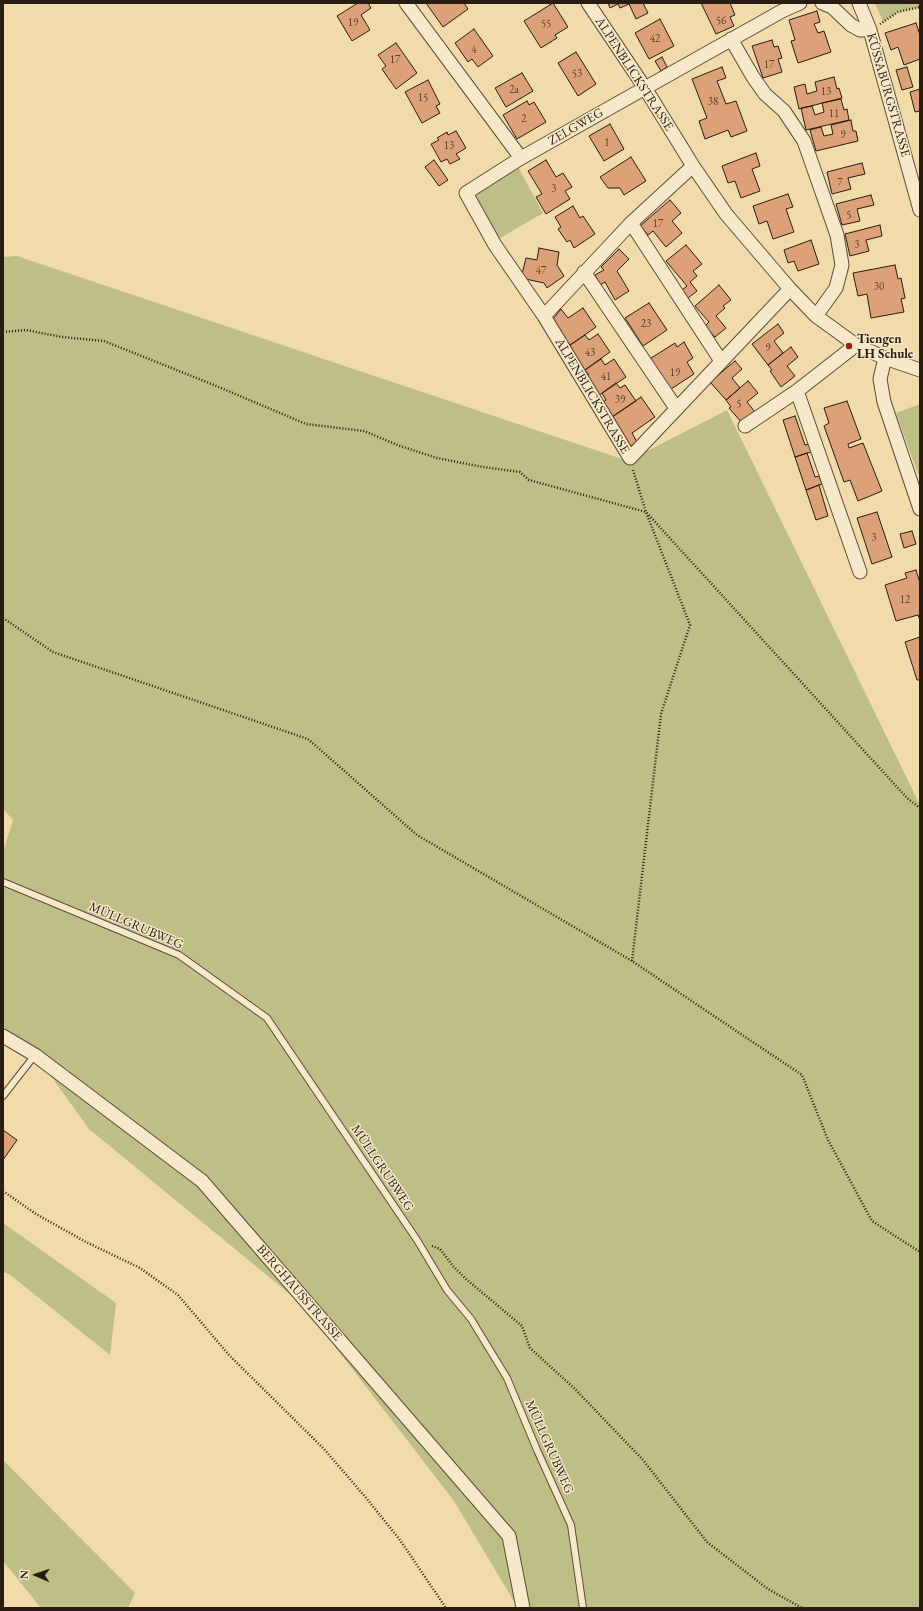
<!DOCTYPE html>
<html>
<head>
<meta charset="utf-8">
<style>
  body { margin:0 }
  #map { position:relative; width:923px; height:1611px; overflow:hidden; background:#f1dbab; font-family:"EB Garamond",serif }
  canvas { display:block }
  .frame { position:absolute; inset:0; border:4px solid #291c12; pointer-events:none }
  .north { position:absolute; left:16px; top:1555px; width:40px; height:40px; -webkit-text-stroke:3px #f6e8c8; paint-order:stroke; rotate:272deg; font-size:11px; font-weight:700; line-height:16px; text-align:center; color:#291c12 }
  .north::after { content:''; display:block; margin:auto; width:14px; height:18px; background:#291c12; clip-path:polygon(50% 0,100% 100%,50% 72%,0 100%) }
</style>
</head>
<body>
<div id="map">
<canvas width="923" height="1611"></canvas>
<div class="frame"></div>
<div class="north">N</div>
</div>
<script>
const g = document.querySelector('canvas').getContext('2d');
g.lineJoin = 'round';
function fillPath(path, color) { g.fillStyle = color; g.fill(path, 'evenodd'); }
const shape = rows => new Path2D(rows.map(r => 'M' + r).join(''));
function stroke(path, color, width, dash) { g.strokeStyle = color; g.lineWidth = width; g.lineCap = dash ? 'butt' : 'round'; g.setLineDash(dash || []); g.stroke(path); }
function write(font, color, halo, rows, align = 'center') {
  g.font = font + ' "EB Garamond",serif'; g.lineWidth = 3; g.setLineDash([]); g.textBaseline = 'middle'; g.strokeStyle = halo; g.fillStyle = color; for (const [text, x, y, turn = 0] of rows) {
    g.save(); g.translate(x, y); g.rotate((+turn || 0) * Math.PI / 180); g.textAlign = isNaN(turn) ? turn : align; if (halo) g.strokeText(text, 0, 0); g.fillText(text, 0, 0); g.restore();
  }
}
fillPath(shape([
  [875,3,920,3,920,7,898,12,883,22],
  [518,167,543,213,497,240,476,198,478,193],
  [17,256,628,461,727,410,920,805,920,1608,518,1608,454,1501,303,1305,89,1129,35,1054,3,1037,3,852,13,820,3,809,3,257],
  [920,404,920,473,918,474,896,413],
  [3,1223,116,1303,110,1355,9,1274,3,1272],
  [3,1460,135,1593,128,1608,41,1608,3,1561]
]), '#bdbf87');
const building = shape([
  [358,3,368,3,371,8,361,15,370,30,352,41,337,16,358,3],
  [426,3,464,3,468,9,443,27,426,3],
  [553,3,568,27,555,35,557,38,541,48,524,21,553,3],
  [608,3,643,3,648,13,636,19,629,4,620,8,618,4,610,8,608,3],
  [701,3,730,3,735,15,730,17,734,26,716,34,701,3],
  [817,11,820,22,814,24,818,33,824,31,831,52,798,63,791,41,795,40,789,20,817,11],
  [660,19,674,46,649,59,635,33,660,19],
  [916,23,920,35,920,59,904,65,898,47,891,50,885,33,916,23],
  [474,29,493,56,478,67,472,59,468,62,455,43,474,29],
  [772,40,774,47,778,46,782,58,778,59,782,72,763,78,752,46,772,40],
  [396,43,417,73,396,89,382,69,386,66,378,55,396,43],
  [576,52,596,84,578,96,558,63,576,52],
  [662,57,667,67,661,71,655,61,662,57],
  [722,67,726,78,717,81,726,104,736,101,747,131,731,137,728,130,705,139,699,121,707,118,692,79,722,67],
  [907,67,913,87,902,90,896,70,907,67],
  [522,73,533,91,506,107,495,88,522,73],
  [834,77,837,89,839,88,842,98,799,109,794,87,805,84,807,94,817,91,815,82,834,77],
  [428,80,440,104,436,106,440,113,422,123,405,92,428,80],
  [920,89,920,111,915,112,910,92,920,89],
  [841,99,844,110,847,109,849,120,806,130,801,108,812,106,815,115,824,112,822,103,841,99],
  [527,101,529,105,534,102,546,122,517,139,503,115,527,101],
  [851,120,853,131,856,131,858,141,816,151,810,130,821,127,824,136,833,134,831,125,851,120],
  [610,124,624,149,604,161,589,136,610,124],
  [456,131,466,148,456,154,460,159,450,164,447,159,441,162,431,144,439,140,437,138,447,132,448,135,456,131],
  [756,153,760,166,752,169,760,191,741,198,735,181,728,183,722,166,756,153],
  [631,157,646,181,624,195,620,188,608,188,600,177,631,157],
  [434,160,448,180,439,186,425,167,434,160],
  [546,160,556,177,563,173,572,187,565,191,570,199,546,214,536,197,542,194,528,171,546,160],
  [862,163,865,174,848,178,851,189,832,194,827,172,862,163],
  [788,194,793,207,786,209,794,232,773,239,767,221,759,224,753,206,788,194],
  [871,195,874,205,857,209,860,221,842,225,836,204,871,195],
  [670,200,681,213,672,221,682,233,666,247,653,231,648,235,640,226,670,200],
  [573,206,580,218,583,216,595,234,574,248,570,240,567,242,558,229,561,227,555,217,573,206],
  [880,225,882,236,866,240,869,251,850,256,845,234,880,225],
  [811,240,819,264,798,271,794,261,788,263,784,250,811,240],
  [686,245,702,264,693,271,697,276,690,282,697,291,688,298,682,290,687,286,666,261,686,245],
  [539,248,559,252,557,265,564,276,547,288,544,283,521,278,526,258,537,260,539,248],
  [619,249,629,259,617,271,629,291,615,300,605,282,600,285,595,275,604,270,601,267,619,249],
  [895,265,898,279,901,278,905,298,901,299,904,312,871,318,867,294,858,296,853,273,895,265],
  [719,285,731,300,723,306,725,308,716,316,726,328,715,337,705,326,709,322,695,306,719,285],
  [649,303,667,330,643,346,625,318,649,303],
  [583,308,596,327,566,348,555,327,557,325,553,319,561,309,568,318,583,308],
  [778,324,784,333,774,341,783,353,768,365,752,344,778,324],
  [598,334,610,352,582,372,570,353,573,351,570,345,585,335,589,340,598,334],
  [684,342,693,358,687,362,694,374,668,391,648,360,675,343,677,347,684,342],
  [791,347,798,357,787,366,795,376,781,387,770,371,772,370,768,365,791,347],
  [601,359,605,365,614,359,626,377,598,396,585,378,589,375,585,370,601,359],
  [735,361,742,369,732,378,740,388,726,400,710,382,735,361],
  [748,381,758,393,747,402,755,412,742,423,729,408,731,407,726,400,748,381],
  [616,383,620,388,625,385,636,401,612,417,602,403,606,400,602,393,616,383],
  [641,397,655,417,632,433,637,442,631,446,612,417,641,397],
  [847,401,861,439,848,444,849,448,863,443,882,491,858,501,850,480,844,482,824,426,829,423,824,408,847,401],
  [795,416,805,445,809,444,811,452,795,457,783,420,795,416],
  [807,453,815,477,819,476,822,484,806,490,795,457,807,453],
  [819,485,828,516,816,520,806,490,819,485],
  [877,512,892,557,872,564,857,518,877,512],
  [912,531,916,544,904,548,900,534,912,531],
  [916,570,920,583,920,620,918,615,896,621,885,585,907,578,905,573,916,570],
  [920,637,920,680,917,680,905,642,920,637],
  [3,1130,17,1140,3,1160,3,1130]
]);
fillPath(building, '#dca178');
stroke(building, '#291c12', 1);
const service = shape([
  [3,882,179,955,267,1018,417,1240,447,1290,471,1319,507,1378,537,1450,571,1525,583,1608],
  [3,1096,35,1055]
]);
const minor = shape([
  [406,3,521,158],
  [588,3,645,88,693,166,726,214,790,289,816,316,856,345,885,358,920,370],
  [822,3,832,7,851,25,860,30,870,30],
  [859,3,870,30,920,210],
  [731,39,753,77,765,94,784,111,804,141,837,235,842,265,836,288,816,316],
  [631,223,721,361],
  [584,272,676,408],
  [790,289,630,458,544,316,495,245,466,193,521,158,645,88,782,11,800,3],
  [544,316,631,223,693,166],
  [885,358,880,379,884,402,920,509],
  [797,391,860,572],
  [745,426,797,391,856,345],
  [3,1036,35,1055,202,1181,509,1536,523,1608]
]);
stroke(service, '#5b4c38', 8);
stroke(minor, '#5b4c38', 15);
stroke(shape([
  [880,24,898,12,920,7],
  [3,332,26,330,62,337,104,341,214,385,306,424,364,431,400,446,437,458,483,467,520,472,529,480,646,512,690,625,661,714,632,961],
  [633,470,646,512,907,798,920,808],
  [3,618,53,652,308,739,417,835,632,961,802,1075,828,1140,872,1221,920,1252],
  [3,1191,36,1214,86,1242,140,1268,178,1295,229,1355,324,1449,367,1499,400,1540,446,1608],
  [432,1246,440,1249,453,1266,466,1279,522,1326,530,1348,575,1389,643,1460,707,1542,768,1589,802,1608]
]), '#291c12', 2.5, [1, 2]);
stroke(service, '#f6e8c8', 6);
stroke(minor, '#f6e8c8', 13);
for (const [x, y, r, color] of [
  [849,346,4,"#8f2418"]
]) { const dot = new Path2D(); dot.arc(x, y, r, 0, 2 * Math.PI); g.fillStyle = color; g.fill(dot); stroke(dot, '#f6e8c8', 1.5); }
write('11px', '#563d2c', null, [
  ["56",721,21],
  ["19",353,23],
  ["55",546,24],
  ["42",655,39],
  ["4",474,50],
  ["17",395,60],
  ["17",769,65],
  ["53",577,74],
  ["2a",514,90],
  ["13",826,92],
  ["15",423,98],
  ["38",713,102],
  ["11",834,114],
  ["2",524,119],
  ["9",843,135],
  ["1",607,143],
  ["13",449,146],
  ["7",840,183],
  ["3",554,189],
  ["5",849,215],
  ["17",658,224],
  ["3",857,245],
  ["47",541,271],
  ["30",879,287],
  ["23",646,324],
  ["9",768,348],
  ["43",590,353],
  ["19",675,373],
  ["41",606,377],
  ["39",620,400],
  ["5",739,404],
  ["3",874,538],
  ["12",905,600]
]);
write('13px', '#291c12', '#f6e8c8', [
  ["ALPENBLICKSTRASSE",634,74,57],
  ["KÜSSABURGSTRASSE",888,95,74],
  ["ZELGWEG",576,127,-30],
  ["ALPENBLICKSTRASSE",592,396,59],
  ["MÜLLGRUBWEG",136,926,23],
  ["MÜLLGRUBWEG",382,1168,56],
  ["BERGHAUSSTRASSE",299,1293,49],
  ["MÜLLGRUBWEG",549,1447,66]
]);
write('bold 13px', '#291c12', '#f6e8c8', [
  ["Tiengen",857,339],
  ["LH Schule",857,354]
], 'left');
</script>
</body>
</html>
